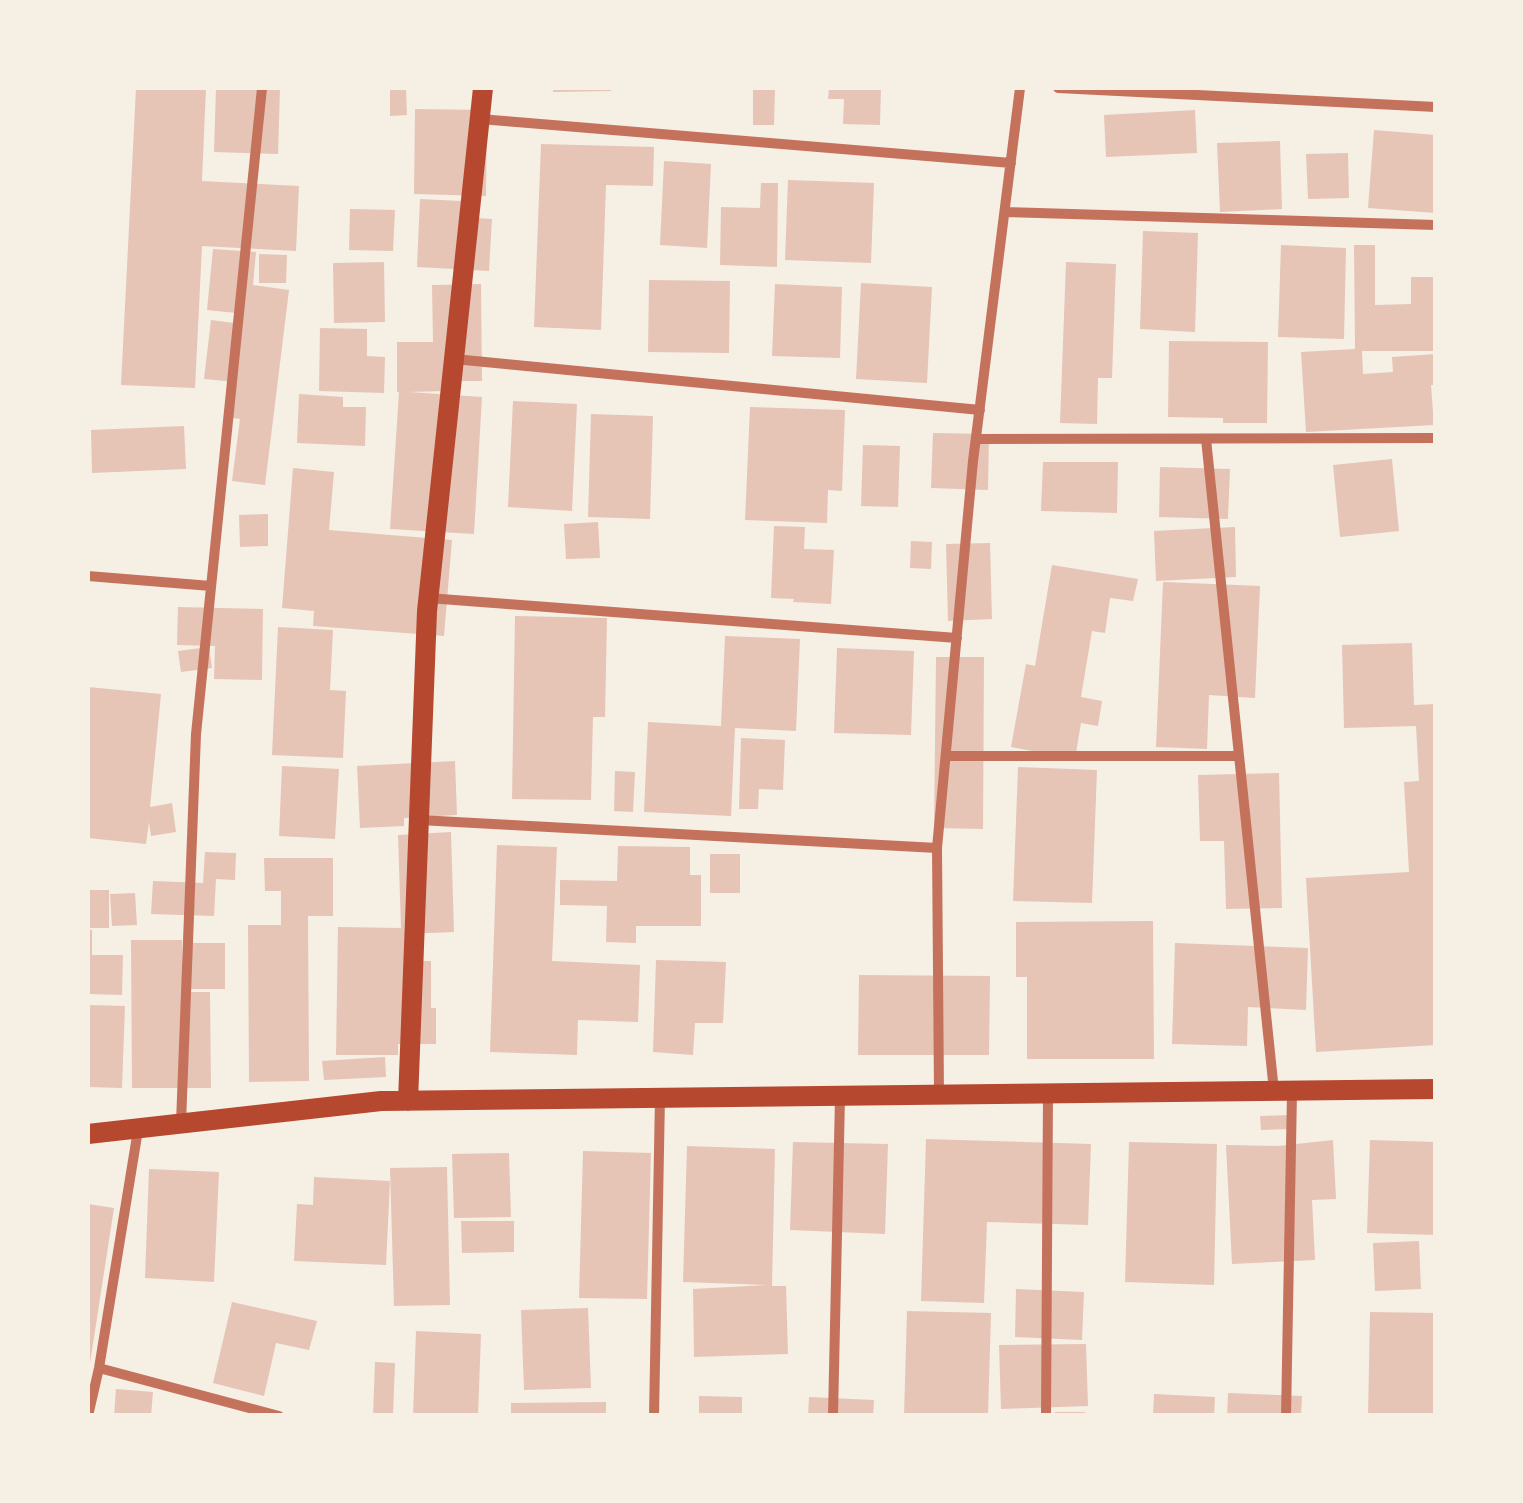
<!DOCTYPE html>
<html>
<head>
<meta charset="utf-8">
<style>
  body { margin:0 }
  #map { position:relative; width:1523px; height:1503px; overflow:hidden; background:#f6efe4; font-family:"Fira Sans Condensed",sans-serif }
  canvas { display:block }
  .frame { position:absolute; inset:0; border:90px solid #f6efe4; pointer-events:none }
</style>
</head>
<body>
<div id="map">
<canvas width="1523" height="1503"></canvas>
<div class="frame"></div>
</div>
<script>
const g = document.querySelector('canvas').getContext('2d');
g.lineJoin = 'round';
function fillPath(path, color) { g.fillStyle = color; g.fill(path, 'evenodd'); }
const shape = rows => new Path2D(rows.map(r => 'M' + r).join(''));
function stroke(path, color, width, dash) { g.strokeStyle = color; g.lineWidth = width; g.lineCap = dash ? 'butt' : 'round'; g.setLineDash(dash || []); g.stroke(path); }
fillPath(shape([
  [136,88,206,88,202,181,299,186,296,251,202,246,195,388,121,385],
  [216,88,280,88,278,154,214,152],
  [390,88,406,88,407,115,390,116],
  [553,88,611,88,611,91,553,92],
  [753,88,775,88,774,125,753,125],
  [829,88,881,88,880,125,843,124,844,99,828,99],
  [415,109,487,110,486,196,414,194],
  [1195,110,1197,153,1106,157,1104,115],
  [1374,130,1436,135,1436,213,1368,208],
  [1280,141,1282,209,1220,212,1217,143],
  [541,144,654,147,653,186,606,185,601,330,534,327],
  [1348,153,1349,198,1308,199,1306,154],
  [664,161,711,164,707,248,660,245],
  [788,180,874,183,871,263,785,260],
  [761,183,778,183,777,267,720,265,721,207,760,208],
  [420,199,461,201,460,217,492,219,489,271,417,267],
  [350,209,395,210,393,251,349,250],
  [1143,231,1198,233,1195,332,1140,329],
  [1281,245,1346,248,1344,339,1278,337],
  [1354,245,1375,245,1375,305,1411,304,1411,277,1436,277,1436,351,1362,351,1363,374,1393,372,1392,357,1436,354,1436,385,1431,385,1434,425,1306,432,1301,352,1355,349],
  [213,249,256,252,253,285,289,290,265,485,232,481,240,419,232,418,236,382,204,379,211,320,242,324,236,313,207,310],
  [259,254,287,255,286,283,259,283],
  [384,262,385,322,334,323,333,263],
  [1066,262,1116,264,1112,378,1098,378,1097,424,1060,423],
  [649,280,730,281,729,353,648,352],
  [861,283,932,287,927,383,856,379],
  [481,284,482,381,444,381,444,391,409,392,482,397,474,534,390,529,399,392,397,392,397,342,433,342,432,285],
  [775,284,842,287,840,358,772,356],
  [320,328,367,329,367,356,385,357,384,393,319,391],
  [1169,341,1268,342,1267,423,1223,423,1223,418,1168,417],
  [299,394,343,397,343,407,366,407,365,446,297,443],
  [513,401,577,404,572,511,508,507],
  [750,407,845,410,842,491,828,490,827,523,745,520],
  [591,414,653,416,650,519,588,517],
  [184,426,186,469,92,473,91,430],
  [933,433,989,434,988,490,931,488],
  [863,445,900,446,898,507,861,506],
  [1392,459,1399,531,1340,537,1333,465],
  [1043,462,1118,462,1117,513,1041,511],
  [1160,467,1230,469,1228,519,1159,517],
  [293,468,334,472,329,530,452,540,444,636,313,626,314,611,282,608],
  [268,514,268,546,240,547,239,515],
  [598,522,600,558,566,559,564,524],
  [774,526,805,527,804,549,834,550,831,604,793,602,794,599,771,598],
  [1235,527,1236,577,1156,581,1154,531],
  [911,541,932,542,931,569,910,568],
  [990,543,992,619,948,621,946,544],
  [1052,565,1138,579,1133,601,1110,598,1105,633,1092,631,1081,697,1102,701,1098,726,1081,723,1075,759,1011,747,1026,664,1035,666],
  [1163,582,1260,586,1255,698,1209,695,1207,749,1156,747],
  [178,607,263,609,262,680,214,679,215,646,177,645],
  [515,616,607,618,605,717,593,717,591,800,512,799],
  [278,627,333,630,330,690,346,691,343,758,272,755],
  [725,636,800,639,796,731,735,728,731,816,644,812,648,722,721,726],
  [1412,643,1414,705,1436,704,1436,1045,1316,1052,1306,878,1409,872,1404,782,1419,781,1416,726,1344,728,1342,645],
  [209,647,212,668,181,672,178,651],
  [837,648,914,651,911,735,834,733],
  [936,657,984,657,983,829,934,828],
  [88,687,161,694,150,807,172,803,176,832,151,836,149,822,146,844,88,838],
  [741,738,785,740,783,790,759,789,758,809,739,809],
  [455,761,457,815,404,818,404,826,360,828,357,766],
  [282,766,339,769,335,839,279,836],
  [1018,767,1097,770,1092,903,1013,901],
  [615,771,635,772,633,812,614,811],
  [1279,773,1282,908,1226,909,1224,841,1200,841,1198,775],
  [451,832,454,932,406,934,405,961,431,961,431,1008,436,1008,436,1044,398,1044,398,1055,336,1055,338,927,401,928,398,835],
  [497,845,557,847,552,961,640,965,638,1022,578,1020,577,1055,490,1052],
  [618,846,690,847,690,875,701,875,701,926,636,926,636,943,606,942,607,906,560,905,560,880,617,881],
  [205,852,236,853,235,880,216,879,214,916,151,914,153,881,203,883],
  [710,854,740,854,740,893,710,893],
  [264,858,333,858,333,916,308,916,309,1081,249,1082,248,925,281,925,281,891,265,891],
  [88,890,109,890,109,928,88,928],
  [135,893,137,925,112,926,110,894],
  [1153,921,1154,1059,1027,1059,1027,977,1016,977,1016,922],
  [88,930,92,930,92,955,123,955,122,995,88,994],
  [131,940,182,940,183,992,210,992,211,1088,132,1088],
  [189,943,225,943,225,989,189,989],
  [1175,943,1308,948,1306,1010,1248,1007,1247,1046,1172,1044],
  [656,960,726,962,723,1023,695,1023,693,1055,653,1052],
  [859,975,990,976,989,1055,858,1055],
  [88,1005,125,1006,122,1088,88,1087],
  [385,1057,386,1077,324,1080,322,1061],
  [1290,1115,1290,1129,1261,1130,1260,1116],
  [926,1139,1091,1144,1088,1225,987,1222,984,1303,921,1301],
  [1333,1140,1336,1199,1312,1200,1315,1260,1232,1264,1226,1145,1278,1146],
  [1370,1140,1436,1142,1436,1235,1367,1233],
  [793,1142,888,1144,885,1234,790,1230],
  [1129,1142,1217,1144,1214,1285,1125,1282],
  [687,1146,775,1149,772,1286,786,1286,788,1354,694,1357,693,1289,767,1285,683,1282],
  [583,1151,651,1153,647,1299,579,1298],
  [509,1153,511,1217,454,1218,452,1154],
  [447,1167,450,1305,394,1306,390,1168],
  [149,1169,219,1172,214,1282,145,1278],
  [314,1177,390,1181,386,1265,294,1261,297,1204,313,1205],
  [88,1204,114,1208,90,1363,88,1363],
  [461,1221,514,1221,514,1252,462,1253],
  [1419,1241,1421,1289,1375,1291,1373,1243],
  [1016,1289,1084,1292,1082,1340,1015,1337],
  [232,1302,317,1321,309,1350,276,1343,264,1396,213,1383],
  [588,1308,591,1388,524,1390,521,1310],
  [907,1311,991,1313,988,1416,904,1416],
  [1370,1312,1436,1313,1436,1416,1368,1416],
  [416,1331,481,1334,478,1416,413,1416],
  [1086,1344,1088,1406,1001,1409,999,1345],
  [375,1362,395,1363,393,1416,373,1416],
  [116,1389,153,1392,151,1416,114,1416],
  [1228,1393,1302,1396,1301,1416,1227,1416],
  [1154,1394,1215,1397,1214,1416,1153,1416],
  [699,1396,742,1397,742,1416,699,1416],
  [809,1397,874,1400,873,1416,808,1416],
  [606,1402,606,1416,511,1416,511,1403],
  [1055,1412,1085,1412,1085,1416,1055,1416]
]), '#e6c5b7');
stroke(shape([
  [1058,88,1436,107],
  [480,119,1011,163],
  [1005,212,1436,225],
  [454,359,980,410],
  [976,439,1436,438],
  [1206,439,1274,1091],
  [88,576,211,586],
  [428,598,957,638],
  [946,756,1239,756],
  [419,820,937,848],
  [939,1095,937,848,973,461,1020,88],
  [181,1123,196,734,262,88],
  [99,1368,279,1416],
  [88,1416,99,1368,138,1130],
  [654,1416,660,1097],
  [833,1416,840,1097],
  [1046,1416,1048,1094],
  [1286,1416,1292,1092]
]), '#c5725c', 10);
stroke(shape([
  [408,1101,427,611,483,88],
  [88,1134,381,1101,1436,1089]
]), '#b5482f', 20);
</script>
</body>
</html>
